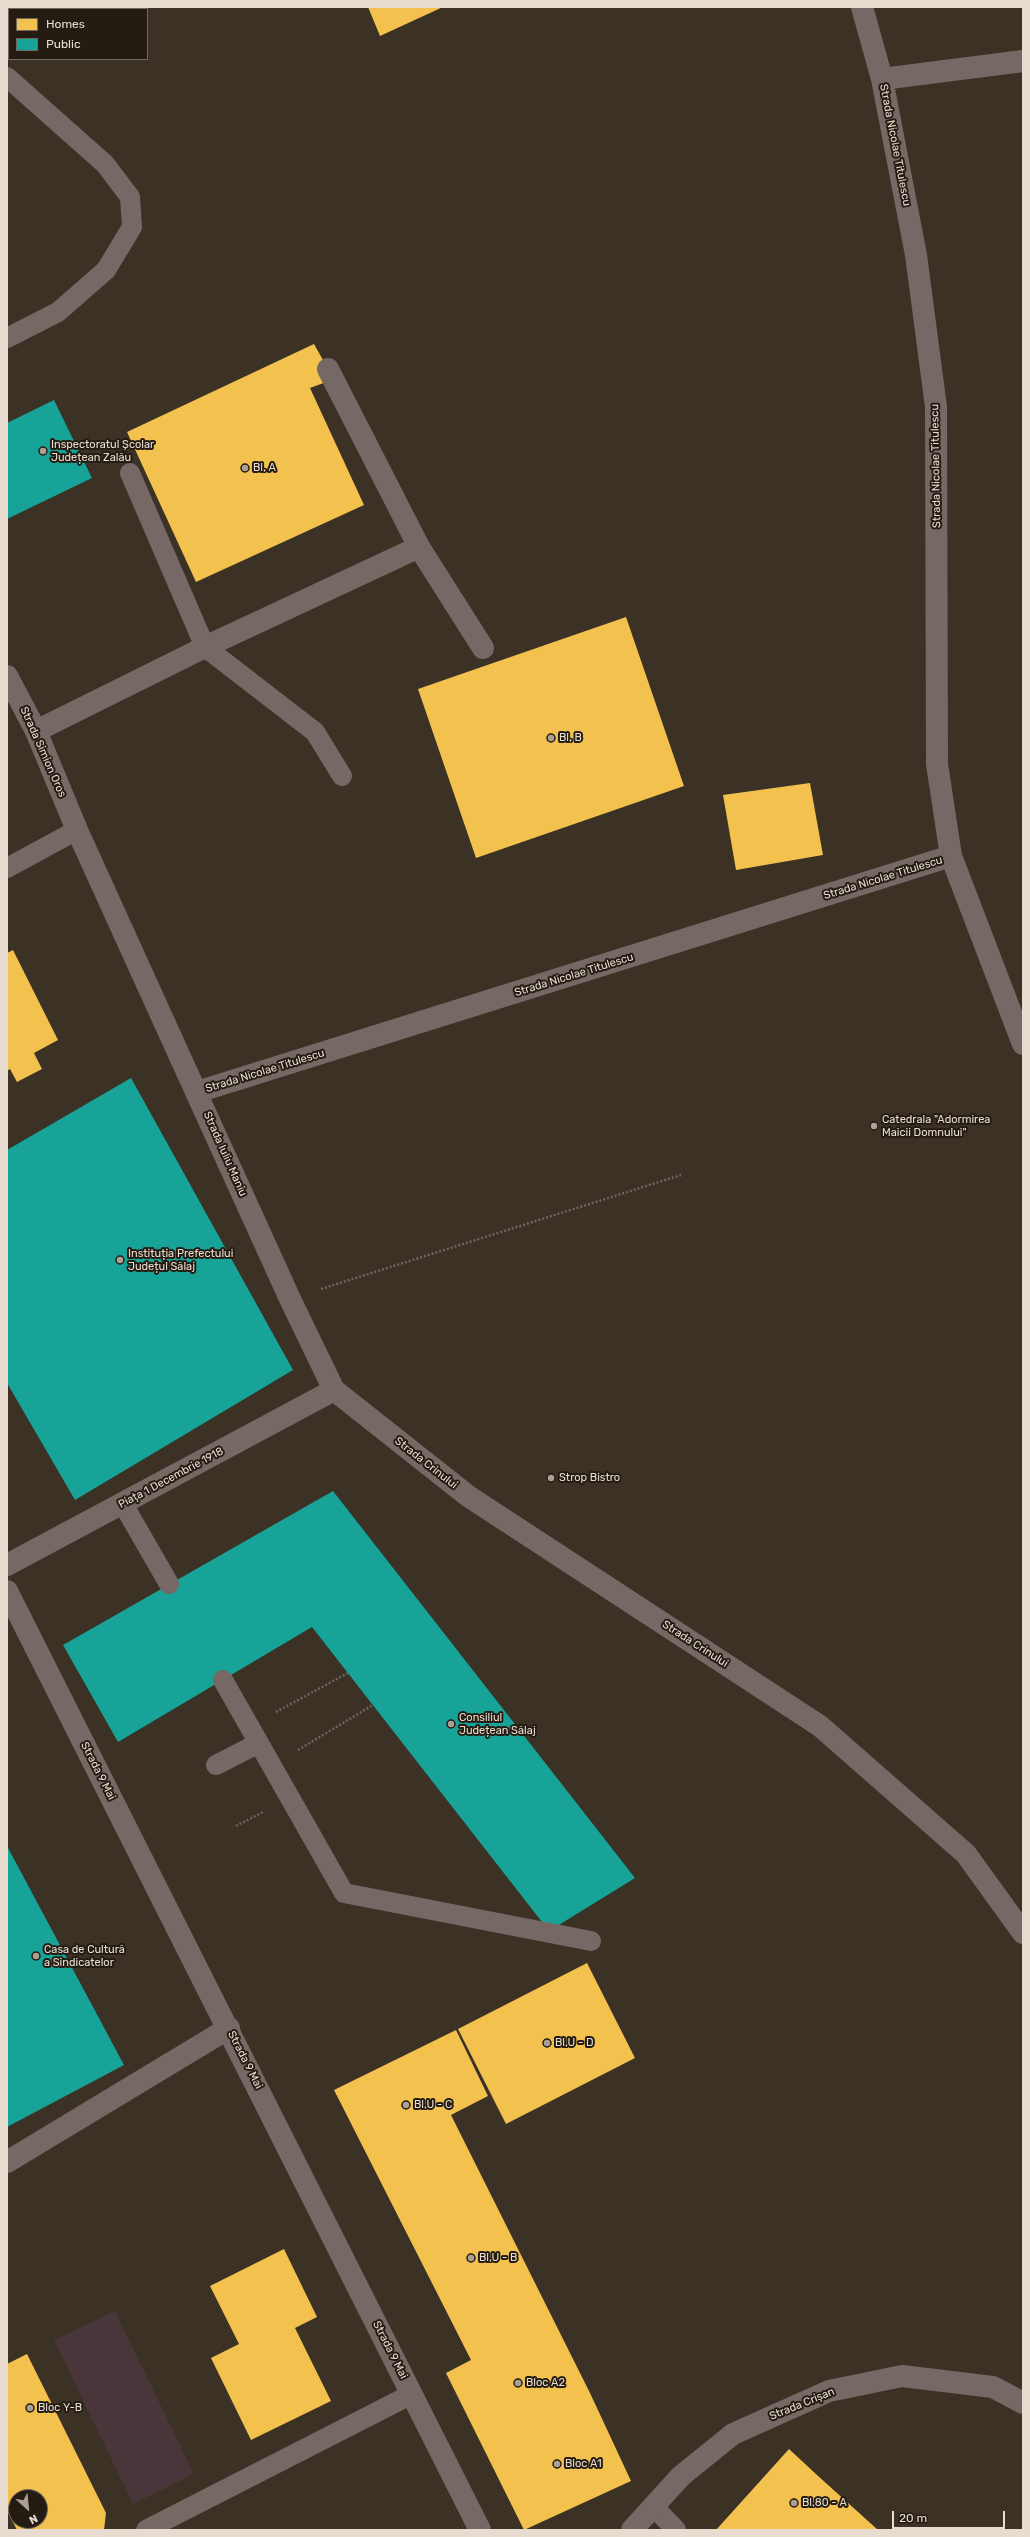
<!DOCTYPE html>
<html>
<head>
<meta charset="utf-8">
<style>
  body { margin:0 }
  #map { position:relative; width:1030px; height:2537px; overflow:hidden; background:#3b3124; font-family:Rubik,sans-serif }
  canvas { display:block }
  .frame { position:absolute; inset:0; border:8px solid #e7dccf; pointer-events:none }
  .legend { position:absolute; left:8px; top:8px; width:140px; height:52px; box-sizing:border-box; background:#241c12; border:1px solid #72695e; margin:0; padding:5px 7px; list-style:none; font-size:12px; color:#e7dccf }
  .legend li { display:flex; align-items:center; gap:8px; height:20px }
  .legend b { width:20px; border:1px solid #72695e }
  .north { position:absolute; left:8px; top:2489px; width:40px; height:40px; box-sizing:border-box; background:#241c12; border:1px solid #72695e; border-radius:50%; rotate:153deg; font-size:11px; font-weight:700; line-height:16px; text-align:center; color:#e7dccf }
  .north::after { content:''; display:block; margin:auto; width:14px; height:18px; background:#aba093; clip-path:polygon(50% 0,100% 100%,50% 72%,0 100%) }
  .scale { position:absolute; left:892px; top:2511px; width:113px; height:18px; box-sizing:border-box; border:2px solid #e7dccf; border-top:0; padding-left:5px; font-size:12px; line-height:14px; white-space:nowrap; color:#e7dccf; -webkit-text-stroke:3px #241c12; paint-order:stroke }
</style>
</head>
<body>
<div id="map">
<canvas width="1030" height="2537"></canvas>
<div class="frame"></div>
<ul class="legend">
<li><b style="height:11px;background:#f2c14e"></b>Homes</li>
<li><b style="height:11px;background:#17a398"></b>Public</li>
</ul>
<div class="north">N</div>
<div class="scale">20 m</div>
</div>
<script>
const g = document.querySelector('canvas').getContext('2d');
g.lineJoin = 'round';
function fillPath(path, color) { g.fillStyle = color; g.fill(path, 'evenodd'); }
const shape = rows => new Path2D(rows.map(r => 'M' + r).join(''));
function stroke(path, color, width, dash) { g.strokeStyle = color; g.lineWidth = width; g.lineCap = dash ? 'butt' : 'round'; g.setLineDash(dash || []); g.stroke(path); }
function write(font, color, halo, rows, align = 'center') {
  g.font = font + ' Rubik,sans-serif'; g.lineWidth = 4; g.setLineDash([]); g.textBaseline = 'middle'; g.strokeStyle = halo; g.fillStyle = color; for (const [text, x, y, turn = 0] of rows) {
    g.save(); g.translate(x, y); g.rotate((+turn || 0) * Math.PI / 180); g.textAlign = isNaN(turn) ? turn : align; if (halo) g.strokeText(text, 0, 0); g.fillText(text, 0, 0); g.restore();
  }
}
fillPath(shape([
  [115,2311,194,2474,133,2504,54,2340]
]), '#49363a');
fillPath(shape([
  [7,7,90,7,87,9,9,9,9,36,7,34],
  [368,7,443,7,380,36],
  [314,344,328,369,329,381,310,388,364,505,196,582,127,432],
  [626,617,684,786,476,858,418,689],
  [810,783,823,855,736,870,723,795],
  [13,950,58,1040,34,1053,42,1069,17,1082,10,1069,7,1071,7,953],
  [587,1963,635,2058,506,2124,458,2029],
  [456,2030,488,2096,451,2115,590,2393,631,2481,524,2530,446,2373,471,2360,334,2090],
  [284,2249,317,2317,295,2328,331,2401,251,2440,211,2358,239,2344,210,2286],
  [27,2354,106,2513,104,2530,17,2530,7,2510,7,2364],
  [16,2497,40,2497,40,2521,16,2521],
  [789,2449,817,2475,878,2530,716,2530]
]), '#f2c14e');
fillPath(shape([
  [54,400,92,478,7,519,7,423],
  [131,1078,293,1370,75,1500,7,1383,7,1150],
  [333,1491,635,1878,549,1931,312,1627,118,1742,63,1645],
  [7,1846,124,2065,7,2127]
]), '#17a398');
stroke(shape([
  [321,1289,681,1175],
  [276,1712,348,1673],
  [298,1750,373,1705],
  [236,1826,263,1812]
]), '#6e6560', 2.5, [2, 2]);
stroke(shape([
  [7,77,105,164,130,197,132,227,106,270,58,312,7,338],
  [130,473,205,647,315,732,342,776],
  [7,868,77,830],
  [123,1504,169,1584],
  [223,1680,344,1893,591,1941],
  [216,1765,259,1743],
  [653,2506,676,2530],
  [146,2530,412,2394]
]), '#756865', 20);
stroke(shape([
  [862,7,882,79,916,255,936,407,937,764,951,856,1023,1044],
  [882,79,1023,61],
  [328,369,419,547,483,648],
  [7,676,36,731,77,830,290,1299,334,1390,468,1496,820,1726,966,1854,1023,1933],
  [36,731,205,647,419,547],
  [197,1092,951,856],
  [7,1565,334,1390],
  [7,1591,480,2530],
  [7,2162,229,2028],
  [632,2530,681,2476,733,2434,829,2391,902,2376,993,2387,1023,2403]
]), '#756865', 22);
for (const [x, y, r, color] of [
  [43,451,4,"#aba093"],
  [245,468,4,"#aba093"],
  [551,738,4,"#aba093"],
  [874,1126,4,"#aba093"],
  [120,1260,4,"#aba093"],
  [551,1478,4,"#aba093"],
  [451,1724,4,"#aba093"],
  [36,1956,4,"#aba093"],
  [547,2043,4,"#aba093"],
  [406,2105,4,"#aba093"],
  [471,2258,4,"#aba093"],
  [518,2383,4,"#aba093"],
  [30,2408,4,"#aba093"],
  [557,2464,4,"#aba093"],
  [794,2503,4,"#aba093"]
]) { const dot = new Path2D(); dot.arc(x, y, r, 0, 2 * Math.PI); g.fillStyle = color; g.fill(dot); stroke(dot, '#241c12', 1.5); }
write('11px', '#e7dccf', '#241c12', [
  ["Strada Nicolae Titulescu",895,145,79],
  ["Strada Nicolae Titulescu",936,466,-91],
  ["Strada Simion Oros",43,752,66],
  ["Strada Nicolae Titulescu",883,878,-17],
  ["Strada Nicolae Titulescu",574,975,-17],
  ["Strada Nicolae Titulescu",265,1071,-17],
  ["Strada Iuliu Maniu",225,1154,66],
  ["Strada Crinului",426,1463,38],
  ["Piața 1 Decembrie 1918",171,1478,-28],
  ["Strada Crinului",695,1644,33],
  ["Strada 9 Mai",98,1771,63],
  ["Strada 9 Mai",245,2060,63],
  ["Strada 9 Mai",390,2350,63],
  ["Strada Crișan",802,2404,-22]
]);
write('11px', '#e7dccf', '#241c12', [
  ["Inspectoratul Școlar",51,445],
  ["Județean Zalău",51,458],
  ["Bl. A",253,468],
  ["Bl. B",559,738],
  ["Catedrala \"Adormirea",882,1120],
  ["Maicii Domnului\"",882,1133],
  ["Instituția Prefectului",128,1254],
  ["Județul Sălaj",128,1267],
  ["Strop Bistro",559,1478],
  ["Consiliul",459,1718],
  ["Județean Sălaj",459,1731],
  ["Casa de Cultură",44,1950],
  ["a Sindicatelor",44,1963],
  ["Bl.U - D",555,2043],
  ["Bl.U - C",414,2105],
  ["Bl.U - B",479,2258],
  ["Bloc A2",526,2383],
  ["Bloc Y-B",38,2408],
  ["Bloc A1",565,2464],
  ["Bl.80 - A",802,2503]
], 'left');
</script>
</body>
</html>
